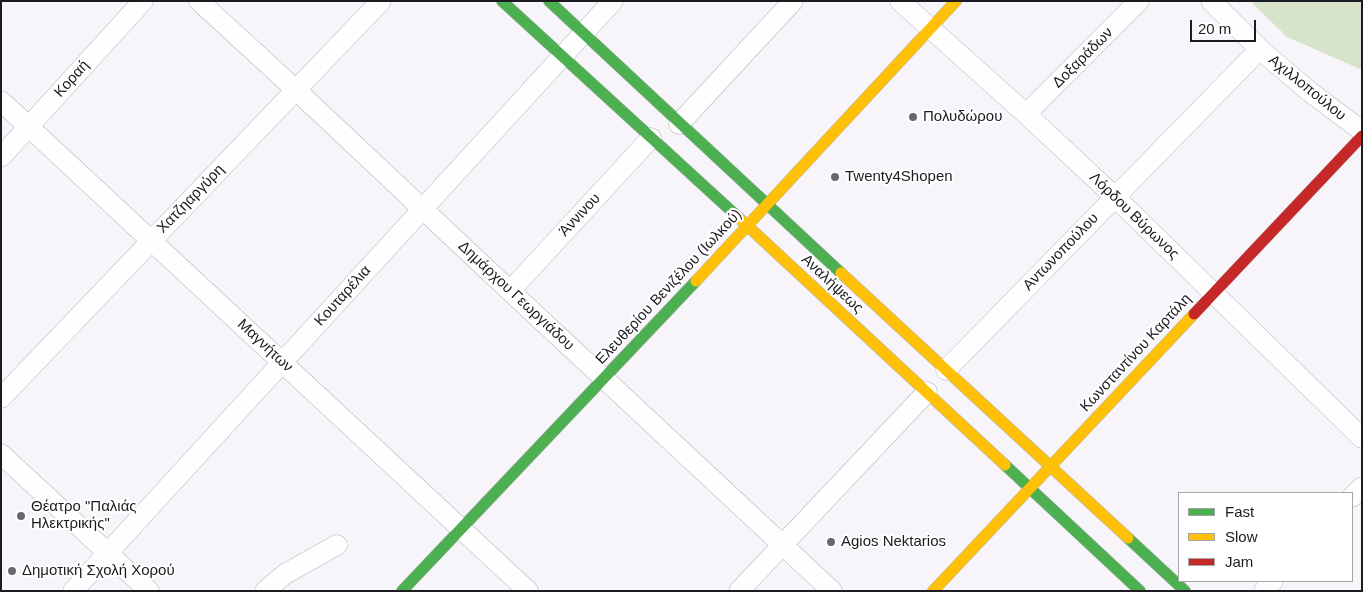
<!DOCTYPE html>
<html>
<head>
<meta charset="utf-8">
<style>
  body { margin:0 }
  #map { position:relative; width:1363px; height:592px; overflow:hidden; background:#f7f5fa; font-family:Arial,sans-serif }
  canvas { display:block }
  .frame { position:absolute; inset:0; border:2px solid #1d1b22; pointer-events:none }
  .legend { position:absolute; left:1178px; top:492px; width:175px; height:90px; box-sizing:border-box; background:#fff; border:1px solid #a5a4a7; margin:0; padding:6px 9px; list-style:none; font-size:15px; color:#1d1b22 }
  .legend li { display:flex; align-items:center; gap:10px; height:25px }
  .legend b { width:25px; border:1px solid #a5a4a7 }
  .scale { position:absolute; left:1190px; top:20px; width:66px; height:22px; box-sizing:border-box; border:2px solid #1d1b22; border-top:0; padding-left:6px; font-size:15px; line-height:18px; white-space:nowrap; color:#1d1b22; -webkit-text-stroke:4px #fff; paint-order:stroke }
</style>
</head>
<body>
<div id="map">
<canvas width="1363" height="592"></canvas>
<div class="frame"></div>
<ul class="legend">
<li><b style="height:6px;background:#4caf50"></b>Fast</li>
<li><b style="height:6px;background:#ffc107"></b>Slow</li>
<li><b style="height:6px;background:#c62828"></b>Jam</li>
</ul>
<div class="scale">20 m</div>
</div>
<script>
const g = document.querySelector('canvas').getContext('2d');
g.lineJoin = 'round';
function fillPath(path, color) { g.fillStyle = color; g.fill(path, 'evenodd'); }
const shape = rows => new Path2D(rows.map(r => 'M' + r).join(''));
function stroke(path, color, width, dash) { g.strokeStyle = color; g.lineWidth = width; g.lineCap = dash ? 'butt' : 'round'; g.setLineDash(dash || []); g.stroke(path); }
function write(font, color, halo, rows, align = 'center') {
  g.font = font + ' Arial,sans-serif'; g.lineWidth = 4; g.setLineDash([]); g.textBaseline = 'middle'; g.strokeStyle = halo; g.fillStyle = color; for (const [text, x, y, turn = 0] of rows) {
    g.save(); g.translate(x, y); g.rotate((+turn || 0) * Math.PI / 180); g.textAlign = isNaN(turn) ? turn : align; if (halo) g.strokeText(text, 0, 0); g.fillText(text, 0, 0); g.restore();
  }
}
fillPath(shape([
  [1250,1,1362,1,1362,67,1360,69,1287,37]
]), '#d7e3ca');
const street = shape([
  [199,1,296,90,510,291,832,591],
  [900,1,1026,114,1115,197,1362,438],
  [1211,1,1264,53,1310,92,1362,131],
  [1,101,528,591],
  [1026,114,1139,1],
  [679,124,793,1],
  [1,157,143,1],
  [510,291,651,138],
  [946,370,1260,49],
  [1,398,381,1],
  [1,454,149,591],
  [1352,497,1362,487],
  [73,591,613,1],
  [265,591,285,574,337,545],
  [739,591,927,392],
  [1264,591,1273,581]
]);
const fast = shape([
  [502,1,739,218],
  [549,1,841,273],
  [1005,465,1140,591],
  [1128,538,1185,591],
  [402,591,696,281]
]);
const slow = shape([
  [739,218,1005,465],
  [841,273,1128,538],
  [696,281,956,1],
  [933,591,1194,314]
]);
const jam = shape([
  [1194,314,1362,136]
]);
stroke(street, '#b6b4ba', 21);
stroke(fast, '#b6b4ba', 12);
stroke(slow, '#b6b4ba', 12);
stroke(jam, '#b6b4ba', 12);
stroke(street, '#fefefe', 20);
stroke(fast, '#4caf50', 11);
stroke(slow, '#ffc107', 11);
stroke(jam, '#c62828', 11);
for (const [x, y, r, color] of [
  [913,117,5,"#69676e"],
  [835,177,5,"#69676e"],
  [21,516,5,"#69676e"],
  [831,542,5,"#69676e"],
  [12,571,5,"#69676e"]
]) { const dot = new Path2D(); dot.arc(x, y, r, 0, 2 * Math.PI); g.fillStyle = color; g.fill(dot); stroke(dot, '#fff', 2); }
write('15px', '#1d1b22', '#fff', [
  ["Δοξαράδων",1083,58,-45],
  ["Κοραή",72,79,-48],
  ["Αχιλλοπούλου",1307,88,39],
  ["Χατζηαργύρη",191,199,-46],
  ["Άννινου",580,215,-47],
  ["Λόρδου Βύρωνος",1134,216,44],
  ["Αντωνοπούλου",1061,252,-46],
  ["Αναλήψεως",832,284,43],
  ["Ελευθερίου Βενιζέλου (Ιωλκού)",669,287,-47],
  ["Κουταρέλια",343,296,-48],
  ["Δημάρχου Γεωργιάδου",516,296,43],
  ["Μαγνήτων",265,346,43],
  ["Κωνσταντίνου Καρτάλη",1136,353,-47]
]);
write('15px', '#1d1b22', '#fff', [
  ["Πολυδώρου",923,117],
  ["Twenty4Shopen",845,177],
  ["Θέατρο \"Παλιάς",31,507],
  ["Ηλεκτρικής\"",31,524],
  ["Agios Nektarios",841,542],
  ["Δημοτική Σχολή Χορού",22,571]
], 'left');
</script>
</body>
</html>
